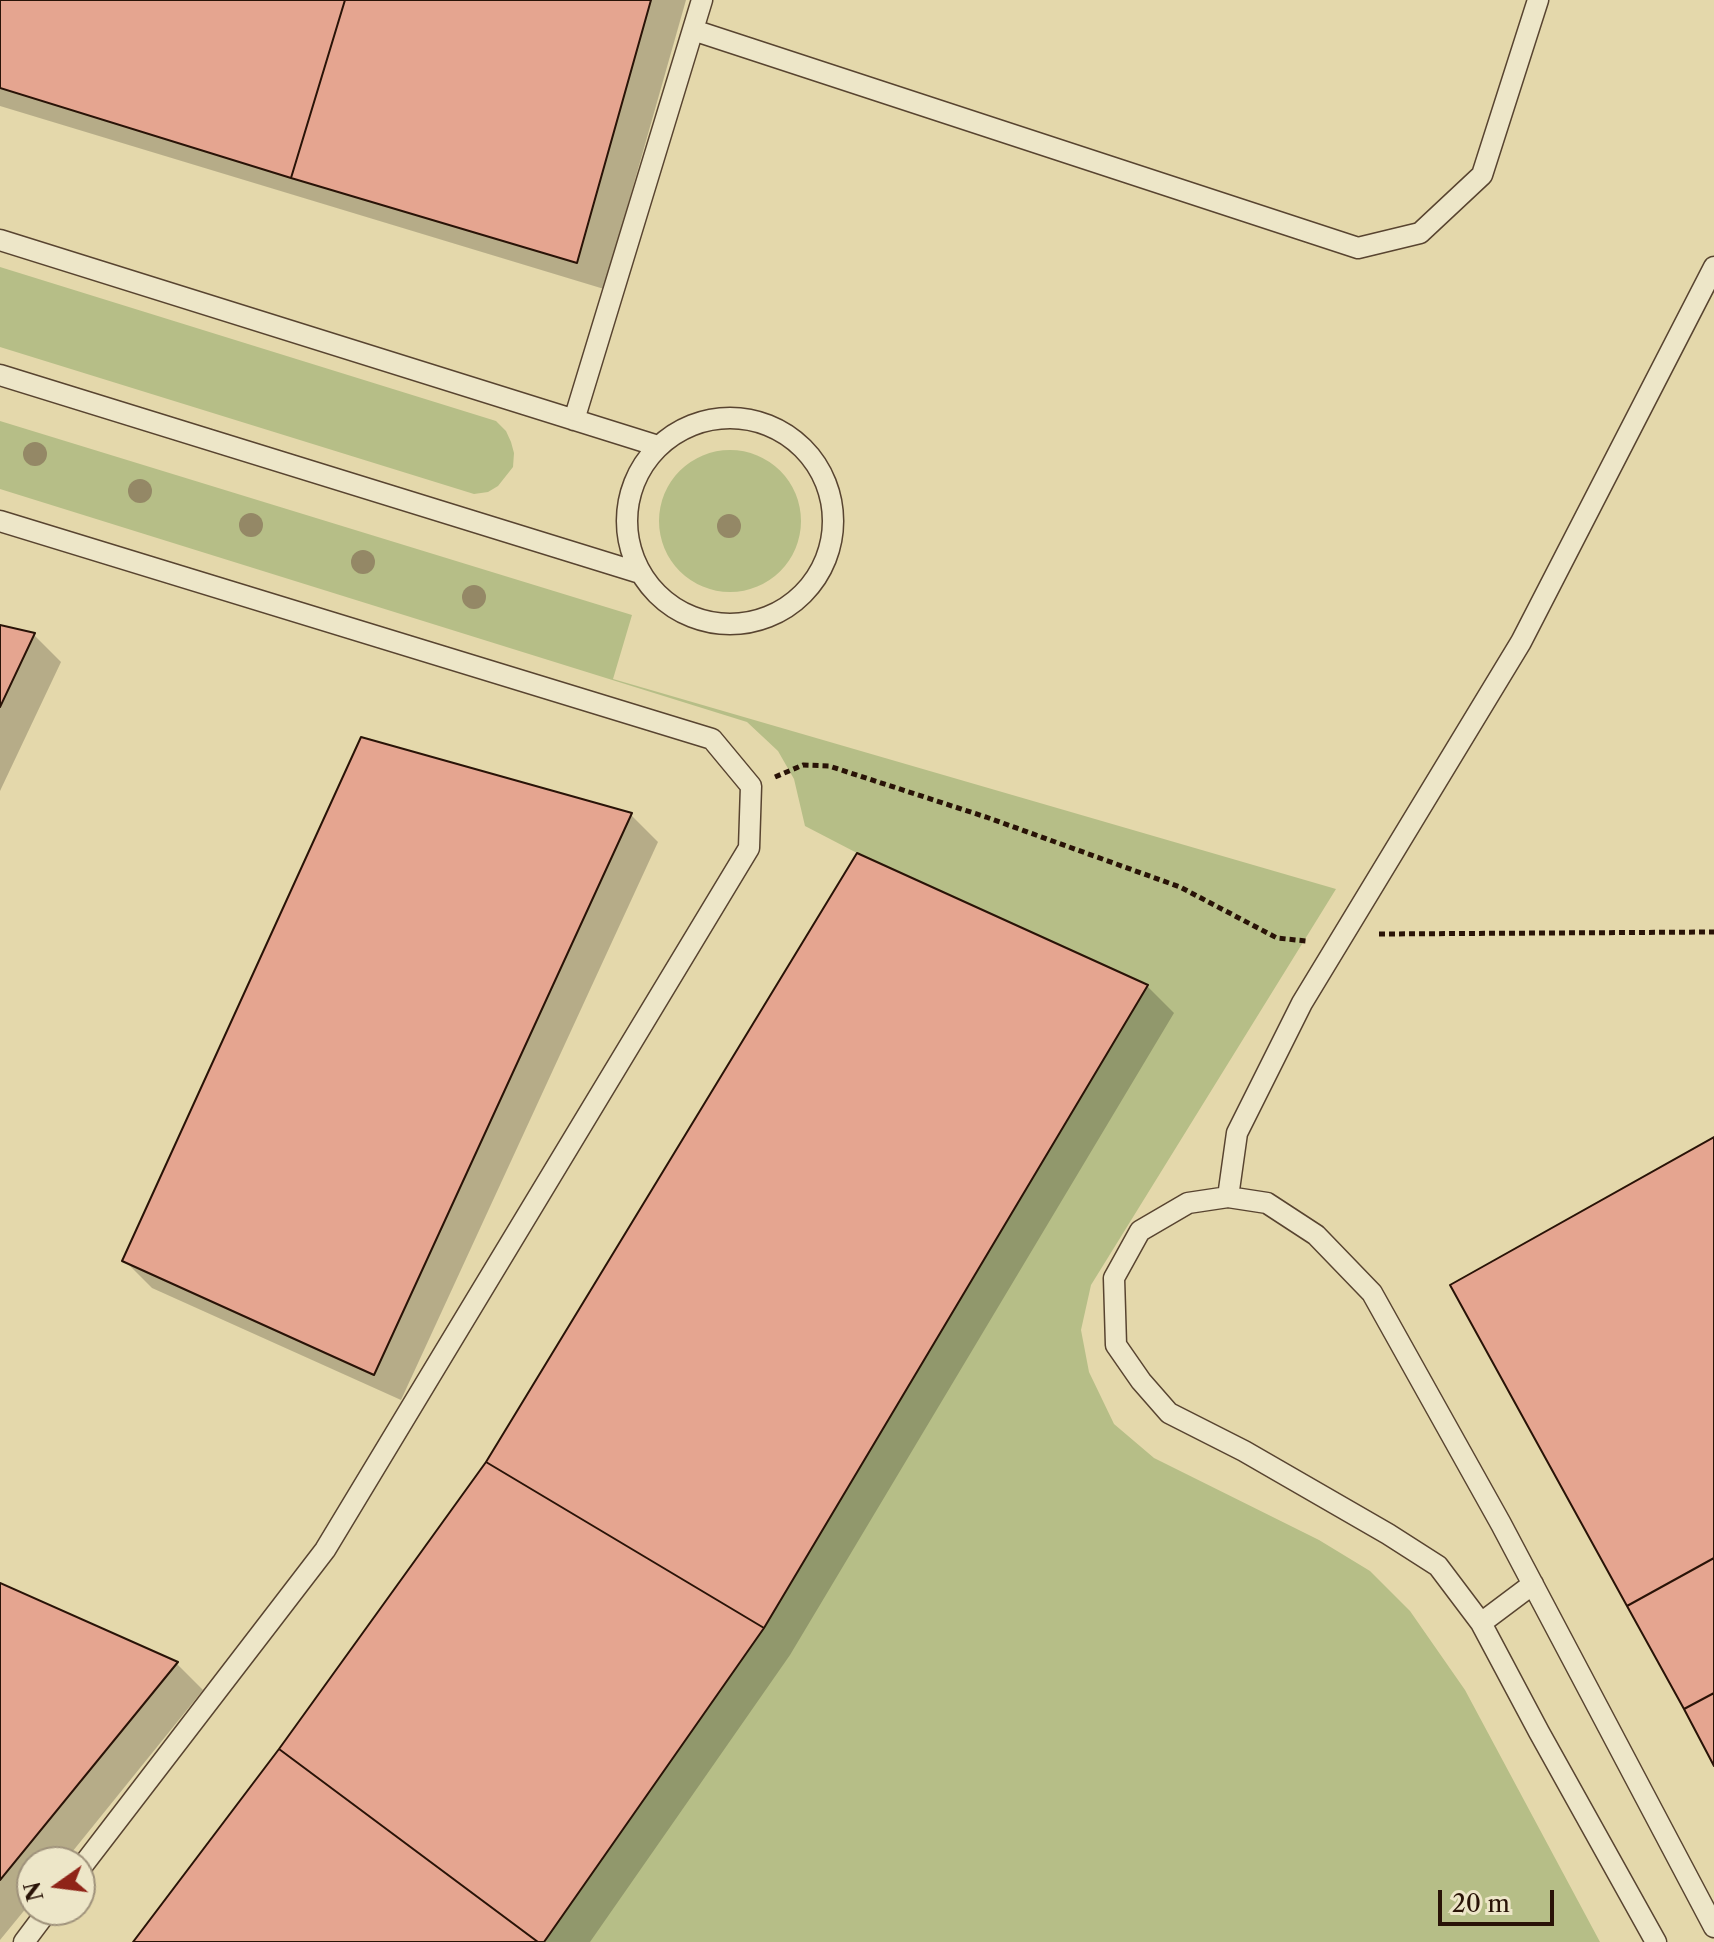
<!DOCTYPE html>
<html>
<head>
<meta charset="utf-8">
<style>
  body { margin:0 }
  #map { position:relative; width:1714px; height:1942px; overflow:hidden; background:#e4d8ab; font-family:"Libre Caslon Text",serif }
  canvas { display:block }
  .north { position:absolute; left:16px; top:1846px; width:80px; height:80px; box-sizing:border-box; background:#ede6c8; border:2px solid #9f927b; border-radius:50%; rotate:256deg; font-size:22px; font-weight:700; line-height:32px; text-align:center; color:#291307 }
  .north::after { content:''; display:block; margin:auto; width:28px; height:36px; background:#8f2418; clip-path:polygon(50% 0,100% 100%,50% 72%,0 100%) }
  .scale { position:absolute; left:1438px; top:1890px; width:116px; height:36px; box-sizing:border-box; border:4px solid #291307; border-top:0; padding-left:10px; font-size:24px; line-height:28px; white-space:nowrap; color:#291307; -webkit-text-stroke:6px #ede6c8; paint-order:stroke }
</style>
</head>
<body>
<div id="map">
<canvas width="1714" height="1942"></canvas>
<div class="north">N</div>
<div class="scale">20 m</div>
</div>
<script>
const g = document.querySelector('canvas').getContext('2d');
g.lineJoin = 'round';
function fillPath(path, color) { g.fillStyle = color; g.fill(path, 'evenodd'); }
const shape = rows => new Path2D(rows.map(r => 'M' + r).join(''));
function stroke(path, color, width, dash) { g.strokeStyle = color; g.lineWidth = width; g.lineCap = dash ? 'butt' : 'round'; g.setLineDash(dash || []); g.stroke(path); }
fillPath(shape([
  [0,267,496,421,506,431,511,442,514,453,513,467,498,486,488,492,474,494,0,347],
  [0,421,632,615,613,679,1336,889,1091,1285,1081,1330,1089,1372,1114,1424,1154,1458,1319,1540,1370,1571,1410,1611,1465,1690,1600,1942,544,1942,764,1628,1148,985,857,853,805,826,794,779,778,751,747,722,0,489],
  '659 521a71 71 0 1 1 142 0a71 71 0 1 1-142 0Z'
]), '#b6be87');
fillPath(shape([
  [0,0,686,0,604,289,0,106],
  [0,627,34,635,61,662,0,791],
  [631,815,658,842,401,1400,152,1288,125,1261],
  [1147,986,1174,1013,790,1655,590,1942,135,1942,281,1750],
  [0,1585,176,1663,203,1690,64,1862,32,1862,32,1901,0,1940]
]), '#0003');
const building = shape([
  [0,0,345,0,291,178,0,88,0,0],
  [345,0,651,0,577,263,291,178,345,0],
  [0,625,35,633,0,707,0,625],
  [361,737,632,813,374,1375,122,1261,361,737],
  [857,853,1148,985,764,1628,486,1462,857,853],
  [1714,1137,1714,1558,1627,1606,1450,1285,1714,1137],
  [486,1462,764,1628,544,1942,538,1942,279,1749,486,1462],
  [1714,1558,1714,1693,1684,1709,1627,1606,1714,1558],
  [0,1583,178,1662,0,1880,0,1583],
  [1714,1693,1714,1766,1684,1709,1714,1693],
  [279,1749,538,1942,133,1942,279,1749]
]);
fillPath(building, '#e5a590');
stroke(building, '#291307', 2);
const lane = shape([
  [693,30,1358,248,1420,233,1482,175,1538,0],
  [0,240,658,446],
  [0,375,640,573],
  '627 521a103 103 0 1 1 206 0a103 103 0 1 1-206 0Z',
  [574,420,702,0],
  [0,521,712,739,751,786,749,848,325,1550,80,1869],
  [1228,1197,1237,1133,1302,1003,1521,642,1714,267],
  [1481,1623,1533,1584],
  [24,1942,48,1910],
  [1656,1942,1539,1732,1481,1623,1438,1566,1388,1534,1244,1451,1169,1413,1141,1381,1116,1345,1114,1278,1140,1231,1188,1203,1228,1197,1267,1203,1316,1235,1372,1293,1501,1524,1714,1927]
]);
stroke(lane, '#584430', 23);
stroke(shape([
  [775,777,803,765,829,766,986,817,1180,887,1277,938,1306,941],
  [1379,934,1714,932]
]), '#291307', 5, [6, 4]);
stroke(lane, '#ede6c8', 20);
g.fillStyle = '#948866';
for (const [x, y] of [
  [35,454],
  [140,491],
  [251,525],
  [729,526],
  [363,562],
  [474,597]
]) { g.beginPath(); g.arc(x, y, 12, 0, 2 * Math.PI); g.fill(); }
</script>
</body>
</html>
